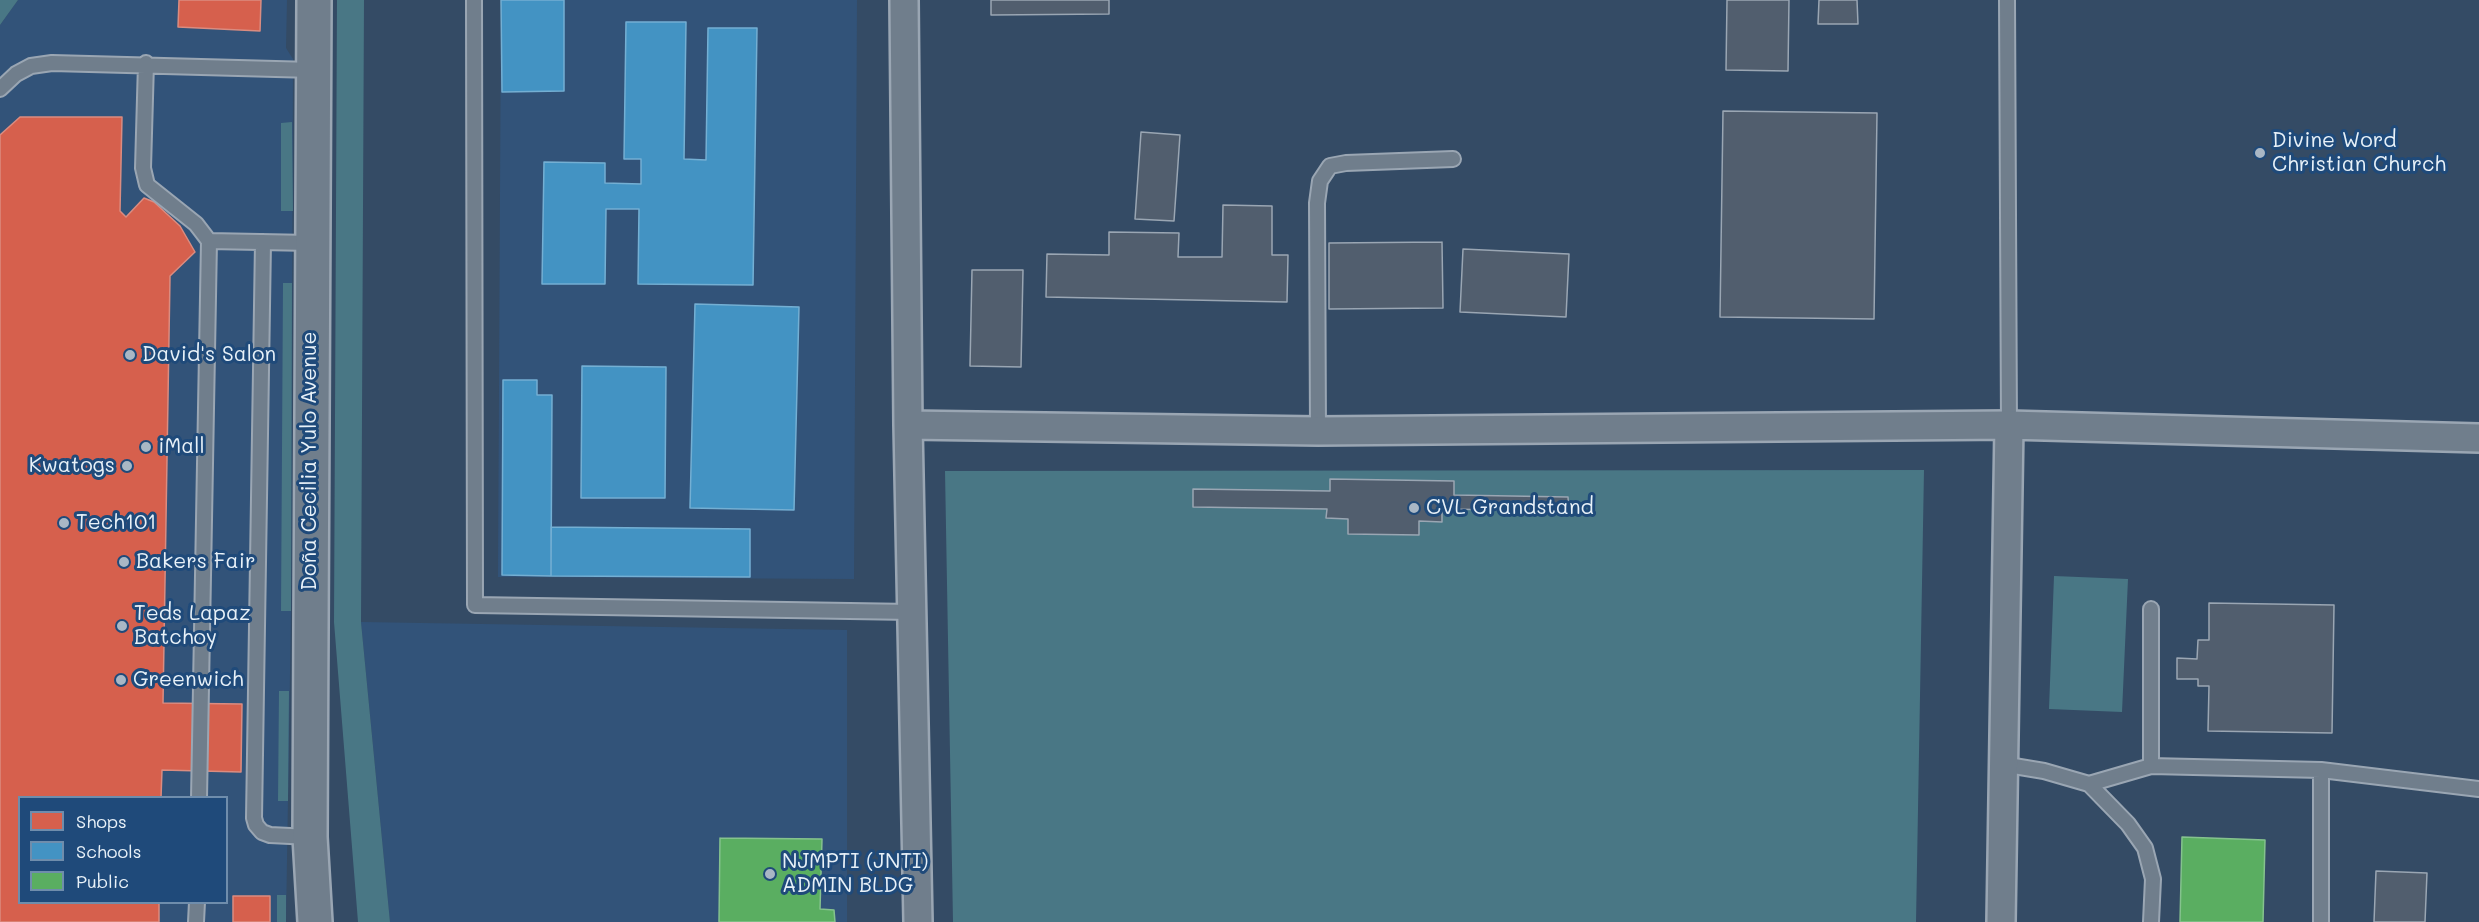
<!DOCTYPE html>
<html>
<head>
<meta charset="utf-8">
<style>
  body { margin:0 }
  #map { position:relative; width:2479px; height:922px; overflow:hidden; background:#344b65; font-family:Mali,sans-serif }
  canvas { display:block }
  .legend { position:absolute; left:18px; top:796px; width:210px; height:108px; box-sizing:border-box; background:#1f4a7a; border:2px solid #6f8dac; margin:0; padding:8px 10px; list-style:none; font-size:18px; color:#e8f1f8 }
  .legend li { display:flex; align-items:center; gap:12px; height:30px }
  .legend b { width:30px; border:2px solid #6f8dac }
</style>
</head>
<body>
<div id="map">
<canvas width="2479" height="922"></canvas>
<ul class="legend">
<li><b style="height:16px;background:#d6604d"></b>Shops</li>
<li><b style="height:16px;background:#4393c3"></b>Schools</li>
<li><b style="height:16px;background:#5aae61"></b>Public</li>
</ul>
</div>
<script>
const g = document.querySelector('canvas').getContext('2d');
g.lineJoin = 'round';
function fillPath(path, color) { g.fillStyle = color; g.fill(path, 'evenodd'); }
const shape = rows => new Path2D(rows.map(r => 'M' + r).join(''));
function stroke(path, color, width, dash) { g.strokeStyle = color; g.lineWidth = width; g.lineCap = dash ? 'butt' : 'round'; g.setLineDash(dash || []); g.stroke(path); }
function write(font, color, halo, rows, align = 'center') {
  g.font = font + ' Mali,sans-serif'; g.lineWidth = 6; g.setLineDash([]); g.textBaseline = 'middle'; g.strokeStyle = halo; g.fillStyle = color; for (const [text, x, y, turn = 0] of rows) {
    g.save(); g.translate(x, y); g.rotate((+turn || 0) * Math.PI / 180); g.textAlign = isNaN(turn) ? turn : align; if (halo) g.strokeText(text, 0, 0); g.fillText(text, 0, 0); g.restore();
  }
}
fillPath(shape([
  [18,0,287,0,286,48,293,59,291,611,286,922,0,922,0,25],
  [20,798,226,798,226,902,20,902],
  [501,0,857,0,854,579,498,577],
  [361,622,847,630,847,922,390,922]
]), '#325379');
fillPath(shape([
  [0,0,18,0,0,25],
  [337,0,364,0,361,622,390,922,358,922,334,622],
  [292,122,293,211,281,211,281,123],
  [283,283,292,283,291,611,281,611],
  [1924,470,1916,922,953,922,945,471],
  [2054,576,2128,579,2122,712,2049,709],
  [279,691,289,691,288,801,278,801],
  [277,895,286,895,286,922,277,922]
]), '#497785');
const shops = shape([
  [179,0,261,0,260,31,178,27,179,0],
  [20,117,122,117,120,211,126,217,144,198,154,202,180,226,195,252,170,276,163,703,242,704,241,772,162,770,161,798,20,798,20,902,159,902,159,922,0,922,0,135,20,117],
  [233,896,270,896,270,922,233,922,233,896]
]);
fillPath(shops, '#d6604d');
stroke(shops, '#db8c80', 1.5);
const schools = shape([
  [501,0,564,0,564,91,502,92,501,0],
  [626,22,686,22,684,159,706,160,708,28,757,28,753,285,638,284,639,209,606,209,605,284,542,284,544,162,605,163,605,183,641,184,641,159,624,159,626,22],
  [695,304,799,307,794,510,690,508,695,304],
  [582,366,666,367,665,498,581,498,582,366],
  [503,380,537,380,537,395,552,395,551,576,502,575,503,380],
  [551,527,750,529,750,577,551,576,551,527]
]);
fillPath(schools, '#4393c3');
stroke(schools, '#74afd3', 1.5);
const public = shape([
  [2182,837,2265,840,2263,922,2180,922,2182,837],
  [720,838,822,839,820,909,834,910,835,922,719,922,720,838]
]);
fillPath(public, '#5aae61');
stroke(public, '#85c28e', 1.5);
const building = shape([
  [991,0,1109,0,1109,14,991,15,991,0],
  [1727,0,1789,0,1788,71,1726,70,1727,0],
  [1819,0,1857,0,1858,24,1818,24,1819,0],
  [1723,111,1877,113,1874,319,1720,317,1723,111],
  [1141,132,1180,135,1174,221,1135,219,1141,132],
  [1223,205,1272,206,1272,255,1288,255,1287,302,1046,297,1047,254,1109,255,1109,232,1179,233,1178,257,1222,257,1223,205],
  [1442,242,1443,308,1329,309,1329,243,1442,242],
  [1463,249,1569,254,1566,317,1460,312,1463,249],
  [972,270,1023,270,1021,367,970,366,972,270],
  [1330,479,1454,481,1454,495,1568,497,1569,511,1442,509,1442,522,1419,521,1419,535,1348,534,1348,519,1326,518,1327,509,1193,507,1193,489,1330,491,1330,479],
  [2209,603,2334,605,2332,733,2208,731,2209,686,2198,686,2198,679,2177,679,2177,658,2197,659,2198,640,2209,640,2209,603],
  [2376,871,2427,873,2425,922,2374,922,2376,871]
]);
fillPath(building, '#515e6e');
stroke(building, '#9aa6b3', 1.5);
const lane = shape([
  [474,0,475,605,912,612],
  [2007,0,2009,425],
  [146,63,143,168,147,185,196,224,209,241,199,798],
  [0,89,16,74,31,66,52,63,313,70],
  [209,241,311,243],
  [263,242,254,818,256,825,262,832,270,835,310,837],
  [1318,431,1317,203,1320,181,1330,166,1346,163,1453,159],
  [2002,764,2044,771,2089,784,2128,824,2145,848,2153,879,2151,922],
  [2151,766,2151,609],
  [2089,784,2151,766,2321,770,2479,789],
  [196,922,197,902],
  [2321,922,2321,770]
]);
const street = shape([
  [904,0,908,425,918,922],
  [908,425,1318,431,2009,425,2479,438],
  [2001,922,2009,425]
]);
const secondary = shape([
  [314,0,310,837,315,922]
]);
stroke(lane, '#9aa6b3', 18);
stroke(street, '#9aa6b3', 32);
stroke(secondary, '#9aa6b3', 38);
stroke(lane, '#707e8c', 14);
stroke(street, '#707e8c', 27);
stroke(secondary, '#707e8c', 33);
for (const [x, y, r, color] of [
  [2260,153,6,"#a9b7c5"],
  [130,355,6,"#a9b7c5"],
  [146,447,6,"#a9b7c5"],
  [127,466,6,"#a9b7c5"],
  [1414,508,6,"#a9b7c5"],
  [64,523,6,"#a9b7c5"],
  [124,562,6,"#a9b7c5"],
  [122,626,6,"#a9b7c5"],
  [121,680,6,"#a9b7c5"],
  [770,874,6,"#a9b7c5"]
]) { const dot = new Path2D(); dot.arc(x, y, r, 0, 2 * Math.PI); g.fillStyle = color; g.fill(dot); stroke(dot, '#1f4a7a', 2); }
write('21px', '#e8f1f8', '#1f4a7a', [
  ["Divine Word",2272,141],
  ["Christian Church",2272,165],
  ["David's Salon",142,355],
  ["iMall",158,447],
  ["Kwatogs",115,466,"right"],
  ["CVL Grandstand",1426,508],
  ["Tech101",76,523],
  ["Bakers Fair",136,562],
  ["Teds Lapaz",134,614],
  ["Batchoy",134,638],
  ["Greenwich",133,680],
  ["NJMPTI (JNTI)",782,862],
  ["ADMIN BLDG",782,886]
], 'left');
write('21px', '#e8f1f8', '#1f4a7a', [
  ["Doña Cecilia Yulo Avenue",310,461,-90]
]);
</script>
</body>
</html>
